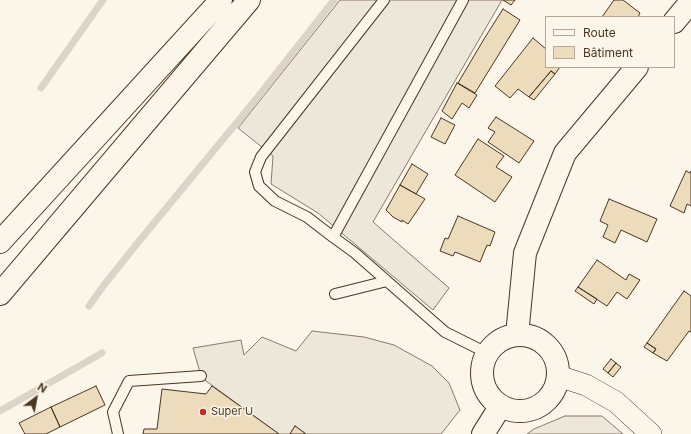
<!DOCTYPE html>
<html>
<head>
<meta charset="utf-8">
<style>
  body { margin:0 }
  #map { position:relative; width:691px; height:434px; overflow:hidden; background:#fbf6e9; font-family:Inter,sans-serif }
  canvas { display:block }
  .legend { position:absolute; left:545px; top:16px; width:130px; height:52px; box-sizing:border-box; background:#fbf6e9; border:1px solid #b4a999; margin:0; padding:5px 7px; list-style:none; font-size:12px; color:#4a3520 }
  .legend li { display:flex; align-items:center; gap:8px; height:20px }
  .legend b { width:20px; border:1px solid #b4a999 }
  .north { position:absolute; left:16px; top:378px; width:40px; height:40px; -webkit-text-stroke:3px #fbf6e9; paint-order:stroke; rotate:32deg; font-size:11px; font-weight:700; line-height:16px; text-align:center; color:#4a3520 }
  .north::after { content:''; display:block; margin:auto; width:14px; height:18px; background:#4a3520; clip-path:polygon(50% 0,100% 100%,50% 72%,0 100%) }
</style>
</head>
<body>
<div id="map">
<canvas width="691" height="434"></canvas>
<ul class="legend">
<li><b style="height:5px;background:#fbf6e9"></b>Route</li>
<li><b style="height:11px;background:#ecdcbc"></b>Bâtiment</li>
</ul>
<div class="north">N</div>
</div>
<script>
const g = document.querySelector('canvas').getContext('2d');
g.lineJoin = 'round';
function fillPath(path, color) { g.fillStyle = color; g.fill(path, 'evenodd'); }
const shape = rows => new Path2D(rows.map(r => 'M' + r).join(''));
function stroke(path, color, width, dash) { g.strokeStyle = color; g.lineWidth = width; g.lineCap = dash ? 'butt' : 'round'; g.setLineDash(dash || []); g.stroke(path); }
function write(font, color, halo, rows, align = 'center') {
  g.font = font + ' Inter,sans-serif'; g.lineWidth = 3; g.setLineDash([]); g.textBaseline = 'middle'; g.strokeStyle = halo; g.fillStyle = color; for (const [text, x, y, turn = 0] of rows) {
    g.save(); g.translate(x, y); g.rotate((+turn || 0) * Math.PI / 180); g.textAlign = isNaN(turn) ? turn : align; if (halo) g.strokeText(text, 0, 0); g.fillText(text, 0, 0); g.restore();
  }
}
const parking = shape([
  [340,0,502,0,373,222,449,288,433,310,318,213,271,184,273,156,238,128,340,0],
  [312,331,364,337,394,345,432,366,449,383,460,410,441,434,306,434,295,426,290,434,279,434,206,381,201,376,193,348,241,340,244,355,262,337,296,351,312,331],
  [565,416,602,416,623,434,527,434,534,429,565,416]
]);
fillPath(parking, '#ede7d9');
stroke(parking, '#887966', 1);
stroke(shape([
  [41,88,103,0],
  [89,306,104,285,140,240,257,98,334,0],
  [0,411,102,353]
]), '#dcd4c6', 7);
const building = shape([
  [503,0,515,0,511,5,503,0],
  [614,0,623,0,640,13,638,17,602,17,614,0],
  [503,9,520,20,475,93,458,83,484,39,503,9],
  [533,38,546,49,546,67,560,67,555,74,551,71,529,97,518,89,510,98,495,86,533,38],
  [551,71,555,74,534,100,529,97,551,71],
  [457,83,477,95,469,108,462,103,452,119,442,111,457,83],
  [496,117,534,141,519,163,488,142,495,132,488,128,496,117],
  [441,118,455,125,445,144,431,137,441,118],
  [478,139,504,156,496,167,512,177,495,202,455,175,478,139],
  [412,164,428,174,416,194,400,185,412,164],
  [686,171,690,173,691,171,691,206,687,204,684,213,670,206,686,171],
  [400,185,425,199,408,224,402,220,402,222,393,217,386,210,400,185],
  [609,199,657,219,647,242,621,230,615,243,603,237,608,225,600,221,609,199],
  [458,216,495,232,490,246,487,245,480,262,455,252,453,256,440,251,445,238,448,239,458,216],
  [597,260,626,280,629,274,640,280,627,299,617,292,607,306,578,287,597,260],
  [578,287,597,299,594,304,575,291,578,287],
  [684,291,691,296,691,332,689,331,667,361,653,353,656,349,647,343,684,291],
  [647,343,656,349,653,353,644,347,647,343],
  [611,359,616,363,608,373,603,369,611,359],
  [616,363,621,367,613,377,608,373,616,363],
  [96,386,105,405,60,427,51,407,96,386],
  [212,386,279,434,143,434,144,429,157,429,162,389,206,394,212,386],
  [51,407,60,427,46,434,25,434,19,423,51,407],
  [295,426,306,434,290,434,295,426]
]);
fillPath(building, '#ecdcbc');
stroke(building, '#4a3520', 1);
const lane = shape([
  [384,0,261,157,255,172,259,186,275,201,307,217,333,237,355,253,445,332,487,353],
  [333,237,463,0],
  [335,294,387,281],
  [118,434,113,412,129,381,201,376]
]);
const street = shape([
  [558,376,586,385,616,402,651,434]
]);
const secondary = shape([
  [674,22,688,5,690,0],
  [517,335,525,253,565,153,637,67],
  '482 373a38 38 0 1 1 76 0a38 38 0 1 1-76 0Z',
  [483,434,500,407]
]);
const primary = shape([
  [0,242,221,0],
  [0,294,249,0]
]);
stroke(lane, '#4a3520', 12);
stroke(street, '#4a3520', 22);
stroke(secondary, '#4a3520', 24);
stroke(primary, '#4a3520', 24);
stroke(lane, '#fbf6e9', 10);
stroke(street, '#fbf6e9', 21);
stroke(secondary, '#fbf6e9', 22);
stroke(primary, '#fbf6e9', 22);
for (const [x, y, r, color] of [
  [203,412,4,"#c62828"]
]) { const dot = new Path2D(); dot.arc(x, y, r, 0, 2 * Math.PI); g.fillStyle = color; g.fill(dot); stroke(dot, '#fbf6e9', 1.5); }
write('11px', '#4a3520', '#fbf6e9', [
  ["Super U",211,412]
], 'left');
</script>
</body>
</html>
